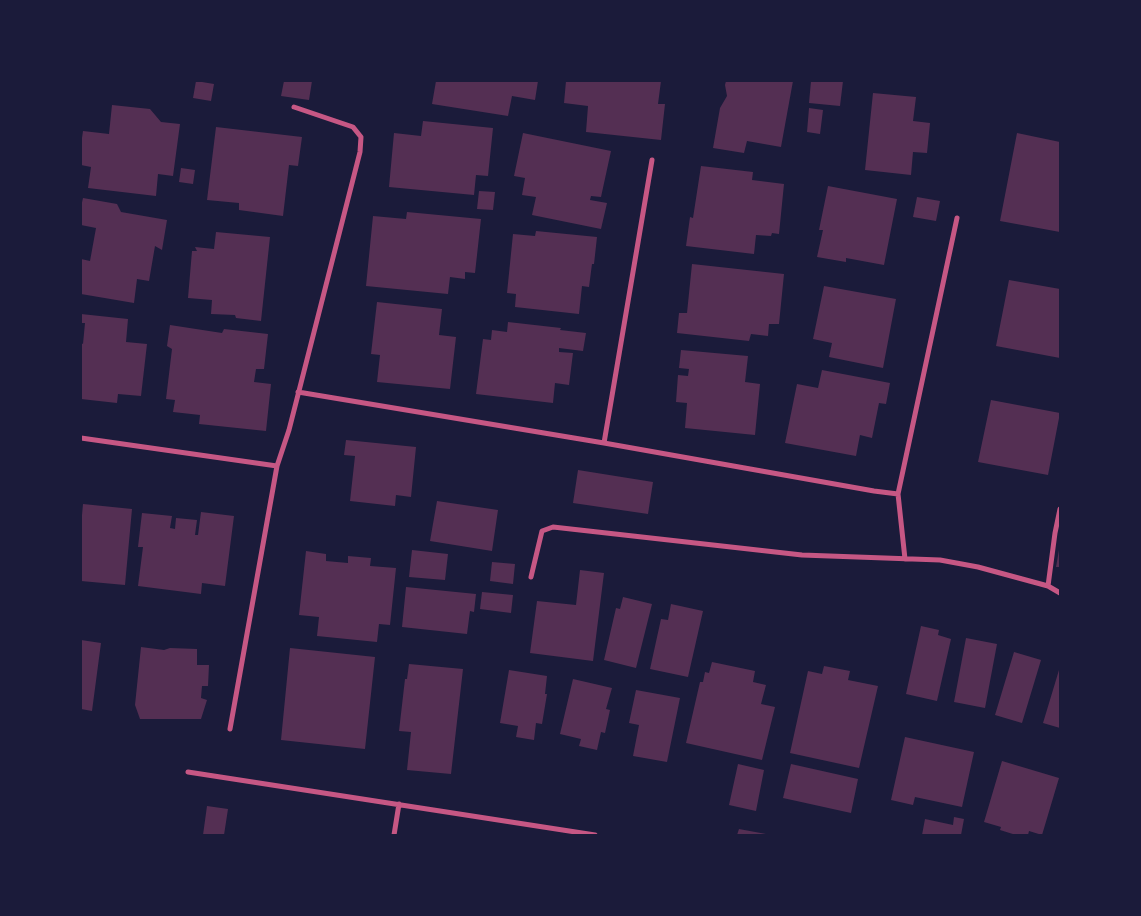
<!DOCTYPE html>
<html>
<head>
<meta charset="utf-8">
<style>
  body { margin:0 }
  #map { position:relative; width:1141px; height:916px; overflow:hidden; background:#1b1b3a; font-family:Cabin,sans-serif }
  canvas { display:block }
  .frame { position:absolute; inset:0; border:82px solid #1b1b3a; pointer-events:none }
</style>
</head>
<body>
<div id="map">
<canvas width="1141" height="916"></canvas>
<div class="frame"></div>
</div>
<script>
const g = document.querySelector('canvas').getContext('2d');
g.lineJoin = 'round';
function fillPath(path, color) { g.fillStyle = color; g.fill(path, 'evenodd'); }
const shape = rows => new Path2D(rows.map(r => 'M' + r).join(''));
function stroke(path, color, width, dash) { g.strokeStyle = color; g.lineWidth = width; g.lineCap = dash ? 'butt' : 'round'; g.setLineDash(dash || []); g.stroke(path); }
fillPath(shape([
  [196,81,214,84,211,101,193,98],
  [284,81,312,81,309,100,281,96],
  [436,81,538,81,535,100,512,96,508,116,432,104],
  [566,81,661,81,658,104,665,104,661,140,586,132,588,106,564,103],
  [726,81,793,81,781,147,747,141,744,153,713,148,720,108,727,96,725,85],
  [811,81,843,81,840,106,809,103],
  [873,93,916,97,913,121,930,123,927,153,913,152,911,175,865,170],
  [112,105,150,109,161,122,180,124,173,176,158,174,156,196,88,188,91,167,81,165,81,145,83,131,109,134],
  [809,108,823,110,820,134,807,132],
  [423,121,493,128,488,176,476,175,474,195,389,187,394,133,421,136],
  [216,127,302,137,298,166,289,165,283,216,239,210,239,203,207,200],
  [523,133,611,151,601,197,591,196,590,200,607,203,601,229,532,215,536,197,522,195,525,178,514,176],
  [1017,133,1060,142,1060,232,1000,221],
  [701,166,753,172,752,180,784,184,779,234,772,233,771,236,756,235,754,254,686,246,690,217,693,218],
  [181,168,195,170,193,184,179,182],
  [828,186,897,199,884,265,846,258,846,262,817,257,823,230,819,230],
  [479,191,495,192,493,210,477,209],
  [917,197,940,201,936,221,913,217],
  [83,198,117,204,121,212,167,220,162,250,155,246,149,281,137,279,134,303,81,294,81,259,90,261,96,228,81,225,81,207],
  [407,212,481,219,475,273,465,272,465,279,450,277,448,294,366,286,373,216,406,219],
  [536,231,597,237,594,264,592,264,589,287,582,286,579,314,515,307,516,294,507,293,513,234,535,236],
  [216,232,270,237,261,321,236,318,235,315,211,314,212,300,188,298,192,251,197,251,195,247,214,249],
  [692,264,784,274,779,324,769,324,768,336,751,334,749,341,677,333,679,313,687,313],
  [1009,280,1060,289,1060,358,996,346],
  [824,286,896,299,883,368,829,357,832,343,813,339],
  [377,302,442,309,439,335,456,337,450,389,377,382,380,355,371,354],
  [81,314,128,319,126,342,147,344,141,396,118,394,117,403,81,399,81,343,83,344,85,323,81,323],
  [508,322,561,328,560,330,586,333,583,351,559,348,559,352,573,353,569,385,555,383,553,403,476,394,483,339,491,340,492,330,507,332],
  [170,325,222,333,224,329,268,334,264,369,256,369,254,382,271,384,266,431,199,424,200,415,173,412,175,400,166,399,172,349,167,346],
  [681,350,748,356,745,382,760,384,755,435,685,428,687,403,676,402,678,375,688,376,689,369,679,368],
  [822,370,890,383,886,404,879,403,872,438,860,435,856,456,785,443,797,384,818,388],
  [991,400,1060,413,1048,475,978,462],
  [346,440,416,447,411,497,396,495,395,506,350,501,355,456,344,455],
  [578,470,653,482,648,514,573,503],
  [437,501,498,510,492,551,430,541],
  [83,504,132,509,125,585,81,581,81,526],
  [201,512,234,516,225,586,202,583,201,594,138,586,143,547,138,547,142,513,172,516,170,528,175,529,176,518,197,520,195,535,198,535],
  [412,550,448,554,445,580,409,577],
  [1059,550,1060,551,1060,567,1056,567],
  [306,551,326,554,326,561,348,563,348,556,371,558,370,566,396,568,390,625,379,624,377,642,317,636,319,617,299,615],
  [492,562,515,564,513,584,490,581],
  [580,570,604,573,593,661,530,653,537,601,576,605],
  [406,587,476,594,474,612,470,611,467,634,402,627],
  [482,592,513,595,511,613,480,609],
  [623,597,652,604,636,668,604,660,616,608,620,609],
  [671,604,703,611,688,677,650,669,661,619,668,620],
  [921,626,939,630,938,635,951,639,937,701,906,694],
  [966,638,997,644,985,708,954,702],
  [81,640,101,643,92,711,81,709],
  [141,647,164,650,170,648,197,649,197,665,209,665,208,686,202,686,201,698,207,700,201,719,140,719,135,705],
  [290,648,375,657,365,749,281,740],
  [1014,652,1041,660,1022,723,995,715],
  [712,662,755,671,753,682,766,685,761,704,775,707,762,760,686,743,700,682,703,682,705,672,709,673],
  [409,664,463,669,451,774,407,770,411,732,399,731,405,679,407,679],
  [824,666,850,671,848,680,878,686,859,768,790,753,808,671,822,674],
  [509,670,547,676,545,694,547,694,542,724,536,723,534,740,516,737,518,726,500,723],
  [1059,670,1060,670,1060,728,1043,723],
  [573,679,612,688,606,709,610,710,605,733,601,732,597,750,579,746,581,739,560,734],
  [636,690,680,698,667,762,633,756,639,725,629,723],
  [905,737,974,752,962,807,915,797,913,805,891,800],
  [1002,761,1059,778,1042,835,1029,831,1028,835,1016,835,1000,830,1001,827,984,822],
  [738,764,764,770,756,811,729,805],
  [791,764,858,779,851,813,783,798],
  [207,806,228,809,224,835,203,835],
  [954,817,964,819,961,835,922,835,925,819,953,825],
  [739,829,766,834,766,835,737,835]
]), '#542f53');
stroke(shape([
  [298,392,604,443,874,491,898,494,957,218],
  [81,438,277,466],
  [604,443,652,160],
  [898,494,905,559],
  [531,577,542,531,553,527,802,555,940,560,978,567,1048,586,1060,593],
  [1048,586,1055,533,1060,509],
  [230,729,277,466,289,430,360,152,361,137,353,127,294,107],
  [188,772,595,835],
  [394,835,399,804]
]), '#c65784', 5);
</script>
</body>
</html>
